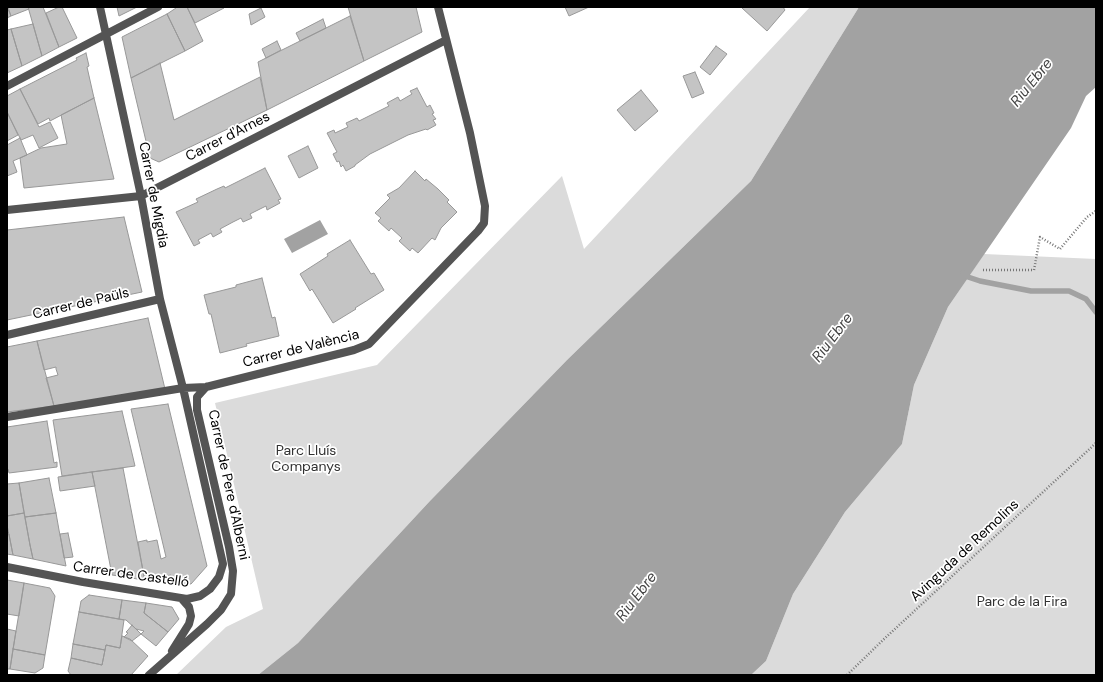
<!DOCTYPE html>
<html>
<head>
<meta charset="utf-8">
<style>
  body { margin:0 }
  #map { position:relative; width:1103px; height:682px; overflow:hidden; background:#fff; font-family:"DM Sans",sans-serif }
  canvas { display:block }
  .frame { position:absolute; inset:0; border:8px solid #000; pointer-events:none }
</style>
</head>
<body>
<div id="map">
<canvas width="1103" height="682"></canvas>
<div class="frame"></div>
</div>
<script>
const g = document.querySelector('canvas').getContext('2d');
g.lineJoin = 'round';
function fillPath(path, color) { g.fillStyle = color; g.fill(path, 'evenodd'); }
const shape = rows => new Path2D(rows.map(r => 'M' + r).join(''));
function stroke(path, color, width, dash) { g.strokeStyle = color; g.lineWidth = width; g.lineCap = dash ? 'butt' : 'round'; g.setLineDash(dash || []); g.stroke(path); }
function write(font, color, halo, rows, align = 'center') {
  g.font = font + ' "DM Sans",sans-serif'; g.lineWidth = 3.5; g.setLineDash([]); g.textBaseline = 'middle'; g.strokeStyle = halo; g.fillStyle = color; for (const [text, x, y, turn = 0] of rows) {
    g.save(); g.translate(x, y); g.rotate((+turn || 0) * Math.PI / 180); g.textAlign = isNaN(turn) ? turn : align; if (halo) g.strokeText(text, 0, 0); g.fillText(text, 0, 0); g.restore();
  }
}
fillPath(shape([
  [810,7,859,7,751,181,567,360,429,502,298,643,258,675,176,675,226,627,263,609,215,403,377,365,562,176,584,249],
  [984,254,1096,259,1096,675,751,675,766,661,793,594,845,512,902,444,914,385,948,307]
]), '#dbdbdb');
fillPath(shape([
  [859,7,1096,7,1096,87,1086,96,1071,128,948,307,914,385,902,444,845,512,793,594,766,661,751,675,258,675,298,643,429,502,567,360,751,181],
  [320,220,328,234,292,253,284,239]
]), '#a2a2a2');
stroke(shape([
  [963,273,968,277,980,281,1031,291,1069,291,1086,299,1096,312]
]), '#a2a2a2', 5.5);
const building = shape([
  [7,7,11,16,7,18,7,7],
  [8,7,28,7,29,9,11,16,8,7],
  [28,7,43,7,59,47,42,56,28,7],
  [59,7,62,7,77,38,59,47,46,13,59,7],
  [117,7,137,7,119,16,117,7],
  [176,7,187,7,203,41,185,51,167,14,176,8,176,7],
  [187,7,224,7,224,8,195,23,187,7],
  [348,7,416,7,422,32,364,61,348,7],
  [565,7,589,7,569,16,565,7],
  [743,7,783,7,785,10,767,31,742,8,743,7],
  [261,8,265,17,251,25,249,14,261,8],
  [167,14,185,51,131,78,122,37,167,14],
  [350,16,364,61,267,110,258,62,350,16],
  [323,19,326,28,300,41,296,33,323,19],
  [33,24,42,56,22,66,11,29,33,24],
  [11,29,22,66,7,73,7,30,11,29],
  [277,41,281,50,266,58,262,49,277,41],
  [716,46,727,54,710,75,700,67,716,46],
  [86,53,89,66,87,67,94,98,50,121,49,118,38,124,20,89,77,60,76,58,86,53],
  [160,63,174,120,260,77,267,110,159,162,150,158,131,78,160,63],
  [695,72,704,93,692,98,683,76,695,72],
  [417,88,427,107,430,105,434,113,432,114,436,119,433,120,436,125,427,130,426,129,408,135,370,154,355,165,355,166,346,171,343,165,341,167,339,161,337,162,333,154,337,152,327,133,334,130,335,133,348,127,346,123,357,118,359,121,389,106,387,103,398,97,400,101,412,94,410,91,417,88],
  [20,89,39,127,50,122,58,138,39,148,33,135,21,140,7,112,7,96,20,89],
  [641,90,658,111,635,131,617,110,641,90],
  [94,98,114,179,24,188,20,158,41,148,67,144,61,115,94,98],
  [7,112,18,135,7,141,7,112],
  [20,138,27,155,13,161,17,172,7,176,7,145,20,138],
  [308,146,318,168,299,178,288,156,308,146],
  [265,168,281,199,278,200,280,203,267,210,266,206,250,214,252,218,243,222,241,218,233,222,220,229,222,232,213,237,211,233,198,240,200,243,194,246,176,212,198,202,196,199,217,189,224,186,225,188,265,168],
  [415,171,425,181,426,179,438,189,449,200,447,202,457,212,441,228,435,240,432,238,418,253,412,248,410,251,399,241,402,238,391,228,389,231,378,221,381,218,375,213,390,198,387,195,399,188,415,171],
  [124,217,142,292,7,320,7,230,124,217],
  [350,240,371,274,374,273,384,290,355,308,356,309,333,323,312,289,310,291,300,274,328,256,327,254,350,240],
  [262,278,272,318,275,317,279,336,246,344,247,346,220,353,211,314,209,314,204,295,236,287,236,285,262,278],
  [148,318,165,389,54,406,46,378,58,375,56,369,56,367,44,370,37,341,148,318],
  [37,341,54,406,7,412,7,347,37,341],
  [168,404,207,566,191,584,172,582,171,575,166,576,167,581,144,577,138,542,147,540,147,542,157,540,161,559,166,557,131,409,168,404],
  [122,411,135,466,62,476,53,420,122,411],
  [47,421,54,463,57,462,57,467,9,473,8,469,7,469,7,427,47,421],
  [123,468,144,576,144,580,112,575,92,472,123,468],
  [92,472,95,486,60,491,58,477,92,472],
  [49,478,56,513,25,517,19,483,49,478],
  [19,483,24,513,7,516,7,484,19,483],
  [24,513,30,545,33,559,13,555,7,525,7,516,24,513],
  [56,513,59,530,66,566,33,559,30,545,25,517,56,513],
  [68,533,73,557,64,558,60,534,68,533],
  [7,534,9,534,13,555,7,554,7,534],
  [7,580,24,583,19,616,7,614,7,580],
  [24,583,50,588,55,596,45,655,13,649,24,583],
  [89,595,122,600,119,619,79,612,81,601,89,595],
  [122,600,146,603,144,613,168,632,156,646,141,634,144,631,136,629,126,620,119,619,122,600],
  [146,603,172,607,179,619,168,632,144,613,146,603],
  [79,612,124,620,120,648,106,645,105,650,73,644,79,612],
  [132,625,141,634,132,641,124,637,128,633,126,632,128,630,132,625],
  [7,629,16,631,10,669,7,669,7,629],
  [122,636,130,639,148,656,131,675,71,675,68,671,71,658,102,665,106,645,120,648,122,636],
  [73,644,105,650,102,665,71,658,73,644],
  [13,649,45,655,43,668,35,673,10,669,13,649]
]);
fillPath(building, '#c4c4c4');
stroke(building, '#989898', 1);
stroke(shape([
  [983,270,1034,270,1040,237,1060,249,1087,217,1096,211],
  [847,675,883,640,1096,443]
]), '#767676', 2.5, [1, 2]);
stroke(shape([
  [7,86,158,7],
  [7,210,141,196,446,40],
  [7,335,160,299],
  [7,417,183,388,206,387,354,350,369,344,478,231,484,223,485,206,470,133,438,7],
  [7,567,83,582,187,599,200,596,210,589,219,577,223,564,183,388,160,299,141,196,100,7],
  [172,651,189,624,191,616,189,607,182,599],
  [149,675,207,624,221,610,231,594,233,571,229,547,197,410,197,397,206,387]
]), '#545454', 8);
write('14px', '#000', '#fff', [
  ["Carrer d'Arnes",228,137,-27],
  ["Carrer de Migdia",153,195,79],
  ["Carrer de Paüls",81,304,-13],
  ["Carrer de València",301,349,-14],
  ["Carrer de Pere d'Alberni",228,485,78],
  ["Avinguda de Remolins",965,551,-43],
  ["Carrer de Castelló",131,575,8]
]);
write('14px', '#323232', '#fff', [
  ["Parc Lluís",306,451],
  ["Companys",306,467],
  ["Parc de la Fira",1022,602]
]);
write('italic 15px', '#434343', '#fff', [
  ["Riu Ebre",1032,83,-51],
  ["Riu Ebre",833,338,-53],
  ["Riu Ebre",637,597,-53]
]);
</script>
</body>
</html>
